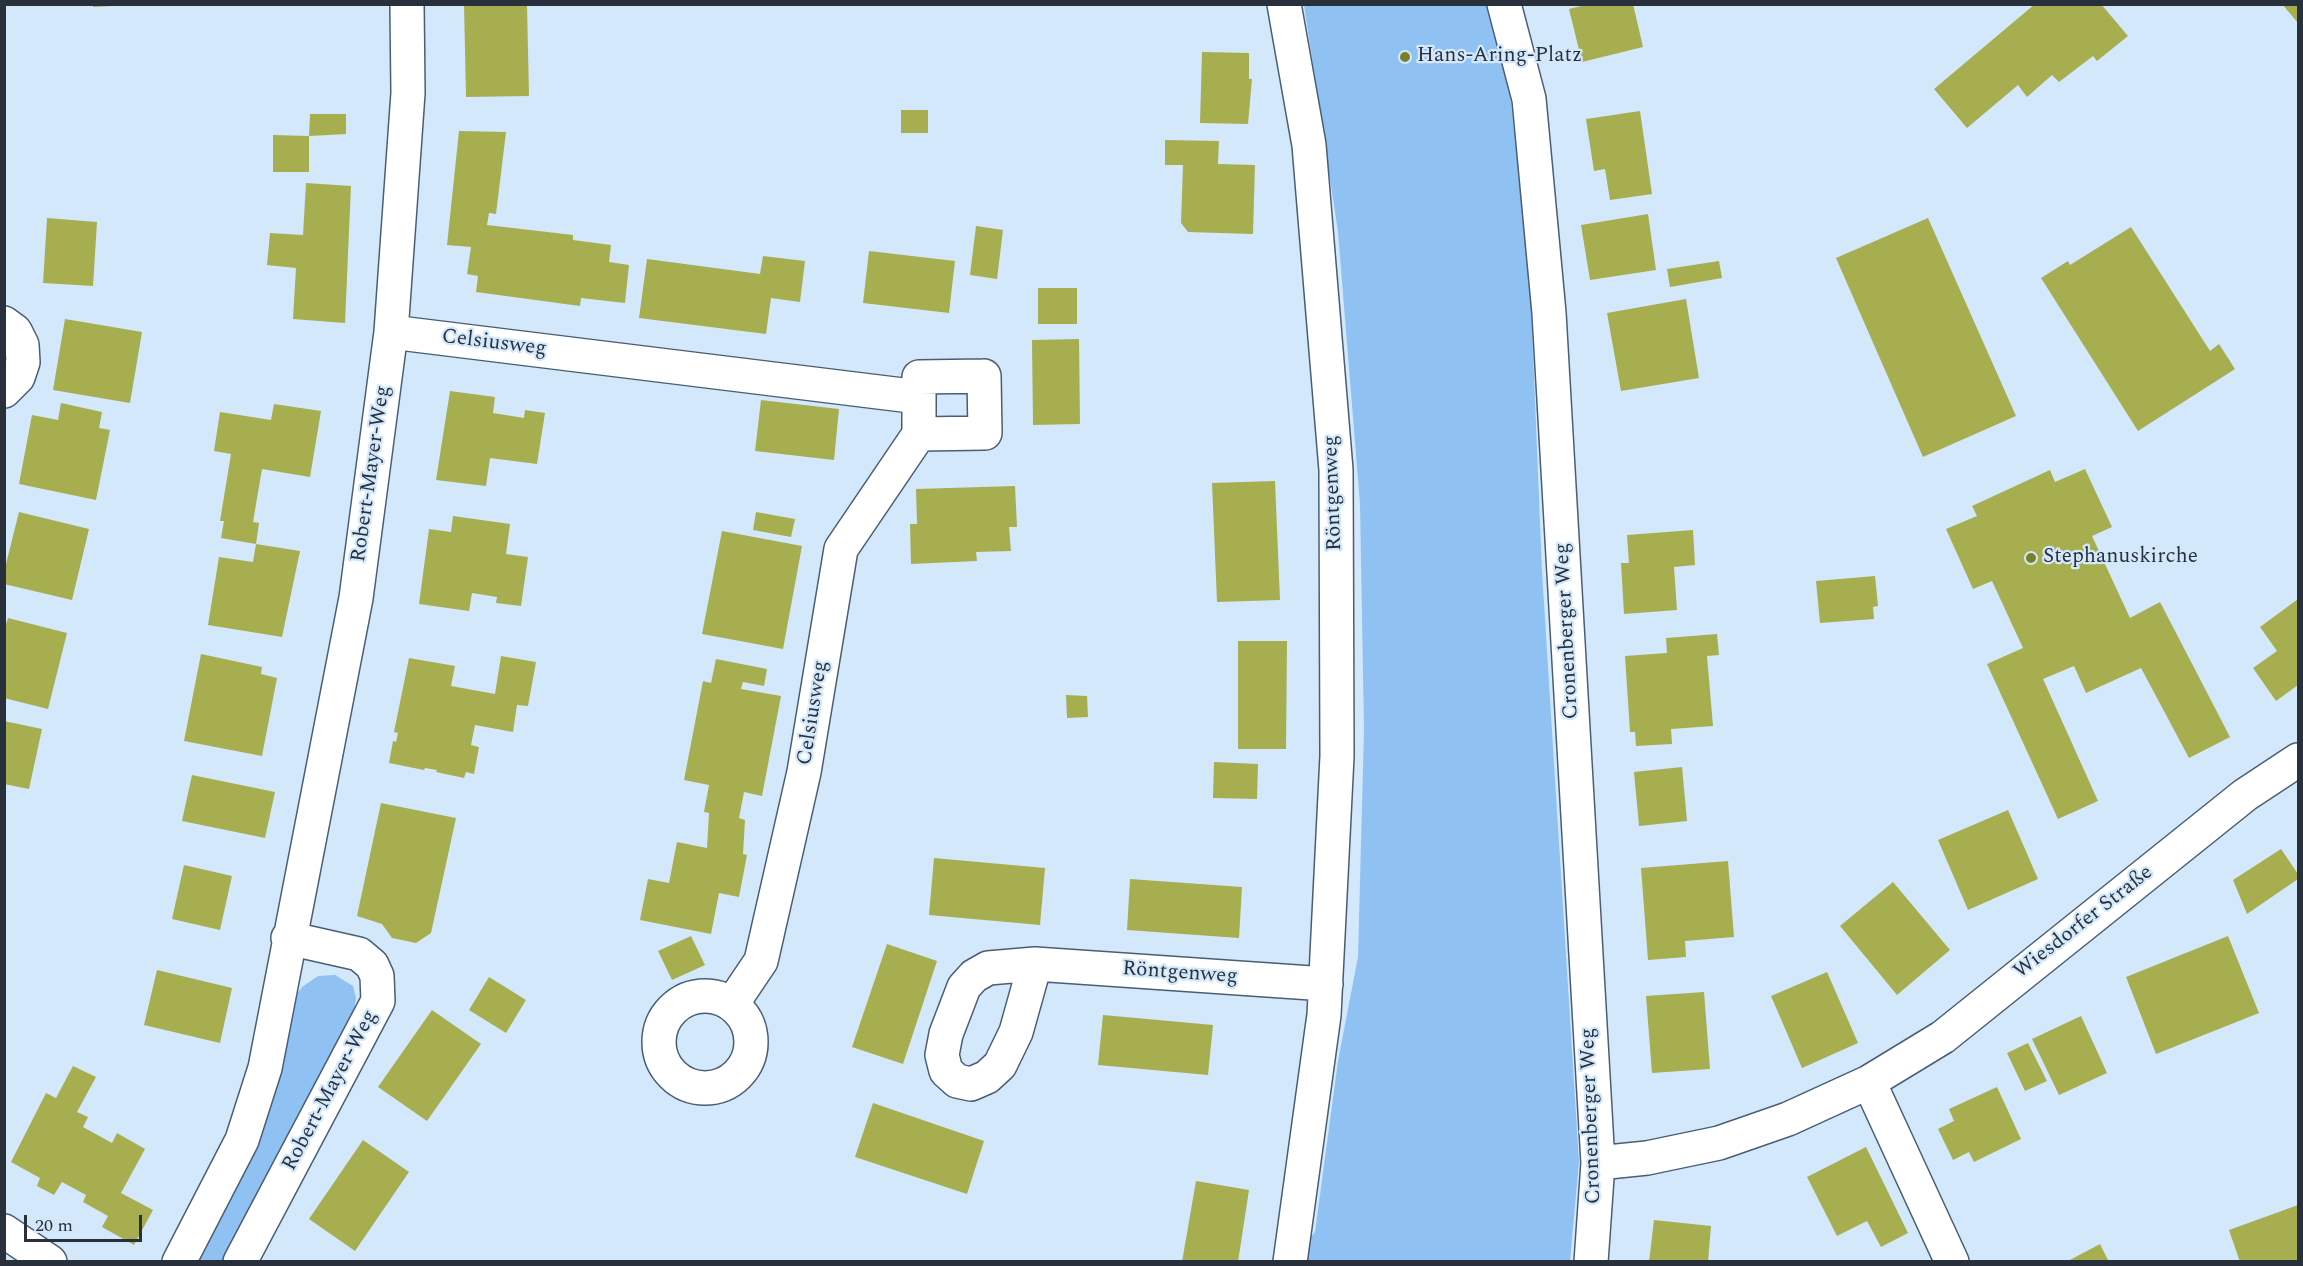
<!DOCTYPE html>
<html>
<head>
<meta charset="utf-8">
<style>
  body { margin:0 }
  #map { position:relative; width:2303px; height:1266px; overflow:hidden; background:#d4e8fc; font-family:Spectral,serif }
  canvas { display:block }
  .frame { position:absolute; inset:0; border:6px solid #28313b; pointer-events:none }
  .scale { position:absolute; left:24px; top:1215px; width:118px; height:27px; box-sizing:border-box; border:3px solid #28313b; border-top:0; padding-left:8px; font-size:18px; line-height:21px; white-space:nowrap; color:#28313b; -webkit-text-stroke:4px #d4e8fc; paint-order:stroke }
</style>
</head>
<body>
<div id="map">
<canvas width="2303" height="1266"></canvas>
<div class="frame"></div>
<div class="scale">20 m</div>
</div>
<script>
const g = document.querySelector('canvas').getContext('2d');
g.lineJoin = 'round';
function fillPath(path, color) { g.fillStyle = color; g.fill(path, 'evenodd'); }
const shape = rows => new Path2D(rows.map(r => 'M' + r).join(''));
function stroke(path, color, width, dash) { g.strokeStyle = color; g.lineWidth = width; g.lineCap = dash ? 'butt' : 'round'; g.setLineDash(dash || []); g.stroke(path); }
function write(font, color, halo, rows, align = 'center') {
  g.font = font + ' Spectral,serif'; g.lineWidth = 4.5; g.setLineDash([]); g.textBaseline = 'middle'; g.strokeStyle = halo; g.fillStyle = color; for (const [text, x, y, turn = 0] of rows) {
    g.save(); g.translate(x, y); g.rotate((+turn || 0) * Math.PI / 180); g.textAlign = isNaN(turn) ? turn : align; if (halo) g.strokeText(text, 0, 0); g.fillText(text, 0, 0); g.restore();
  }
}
fillPath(shape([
  [1304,5,1490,5,1509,84,1530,278,1542,571,1579,1162,1570,1261,1305,1261,1308,1240,1315,1232,1338,1061,1358,957,1364,730,1360,504,1338,232],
  [335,975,353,986,356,998,353,1017,225,1261,194,1262,266,1121,293,999,302,987,318,976]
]), '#8fc1f3');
fillPath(shape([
  [93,4,112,4,112,6,93,7],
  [464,4,527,4,529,96,466,97],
  [1589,4,1633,4,1643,47,1582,62,1569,9],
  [2035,4,2101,4,2128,36,2097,61,2093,56,2059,82,2052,75,2027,97,2018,85,1967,128,1934,89],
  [2282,4,2298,4,2298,23],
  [1202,52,1249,53,1249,79,1252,79,1248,124,1200,123],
  [901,110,928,110,928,133,901,133],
  [1640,111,1652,194,1610,200,1605,169,1594,171,1586,119],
  [310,114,346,114,346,134,309,136,309,172,273,172,273,135,309,136],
  [459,131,506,132,496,214,489,213,487,225,573,235,573,240,611,245,609,262,629,265,625,303,581,298,580,306,476,292,478,276,467,274,471,247,447,245],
  [1165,140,1219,141,1218,164,1255,165,1253,234,1188,232,1181,223,1183,165,1165,165],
  [306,183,351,186,345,323,293,319,296,268,267,265,270,233,303,235],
  [1648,214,1656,270,1590,280,1581,225],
  [47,218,97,222,93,286,43,283],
  [1928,218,2016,416,1923,457,1836,258],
  [976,226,1003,230,997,279,970,275],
  [2131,227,2210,351,2219,344,2235,369,2138,431,2041,278,2068,261,2070,265],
  [869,251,955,261,949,313,863,303],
  [763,256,805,261,800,302,771,298,766,334,639,318,647,259,760,274],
  [1719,261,1722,278,1670,287,1667,269],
  [1038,288,1077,288,1077,324,1038,324],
  [1686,299,1699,378,1621,391,1607,313],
  [65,319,142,332,130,403,53,390],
  [1079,339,1080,424,1033,425,1032,340],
  [450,391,495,397,493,413,524,418,525,410,545,413,537,464,490,458,486,486,436,480],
  [761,400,839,409,834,460,755,451],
  [61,403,102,412,99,428,110,430,96,500,19,484,32,415,58,420],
  [274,404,321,411,310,477,262,469,253,522,259,523,256,544,300,551,282,637,208,625,219,557,253,562,256,544,221,538,224,521,220,521,231,454,214,451,220,412,271,420],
  [2085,469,2112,527,2092,536,2130,618,2160,602,2230,737,2189,758,2141,668,2086,693,2074,666,2043,679,2098,801,2058,819,1987,664,2023,648,1992,581,1973,589,1946,529,1977,516,1972,506,2050,470,2055,482],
  [1275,481,1280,600,1217,602,1212,483],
  [1015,486,1017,527,1009,527,1011,551,976,552,977,561,911,564,910,524,917,524,916,489],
  [19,512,89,529,72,600,4,584,4,572],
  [756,512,795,519,791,537,753,530],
  [453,516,510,524,506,554,528,557,521,606,496,603,497,597,472,593,469,611,419,604,429,529,451,532],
  [1693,530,1695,565,1674,567,1677,610,1624,614,1621,563,1629,563,1627,535],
  [722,531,802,546,783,649,702,634],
  [1875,576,1878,606,1873,607,1874,619,1820,623,1816,581],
  [2298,599,2298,685,2276,701,2253,668,2277,651,2260,627],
  [8,618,67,633,48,709,4,698,4,630],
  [1717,634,1719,655,1707,656,1713,726,1671,729,1672,744,1636,746,1635,732,1630,732,1625,656,1667,653,1666,638],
  [1238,641,1287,641,1286,749,1238,749],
  [201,654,262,667,261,674,277,678,262,756,184,741],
  [501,656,536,662,528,706,517,705,513,732,475,725,471,745,479,747,474,774,466,772,464,778,436,772,437,770,425,768,424,770,389,763,393,741,396,742,398,733,394,732,409,658,455,666,451,686,495,694],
  [716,659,767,669,764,686,743,682,741,689,781,696,762,796,744,792,739,818,745,820,743,854,747,855,739,897,719,893,711,934,640,920,648,879,669,883,677,842,707,848,709,813,704,812,709,785,684,780,703,681,711,683],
  [1066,695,1087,696,1088,717,1067,718],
  [4,721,42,729,29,789,4,784],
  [1214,762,1258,764,1257,799,1213,798],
  [1682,767,1687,821,1639,826,1634,772],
  [192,775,275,792,265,838,182,821],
  [381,803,456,818,431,933,416,943,392,938,382,924,357,916],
  [2008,810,2038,879,1968,910,1938,840],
  [2281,849,2298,874,2298,879,2247,914,2233,880],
  [934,858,1045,868,1040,925,929,915],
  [1728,861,1734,937,1685,941,1686,957,1648,960,1641,868],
  [184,865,232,876,220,930,172,919],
  [1130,879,1242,887,1239,938,1127,930],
  [1893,882,1950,950,1897,995,1840,926],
  [691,936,705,965,672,980,658,951],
  [2228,936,2259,1013,2156,1054,2126,977],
  [887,944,937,961,903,1064,852,1047],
  [157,970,232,988,220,1043,144,1025],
  [1827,972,1858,1043,1802,1068,1771,996],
  [489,977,526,1000,506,1033,469,1010],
  [1704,992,1710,1069,1652,1073,1646,996],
  [432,1010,481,1044,427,1121,378,1087],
  [1103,1015,1213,1025,1208,1075,1098,1065],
  [2081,1016,2107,1073,2059,1095,2032,1039],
  [2028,1043,2047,1081,2025,1091,2007,1053],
  [73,1066,96,1077,77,1112,88,1117,83,1127,112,1143,117,1133,145,1149,121,1193,153,1210,134,1245,102,1227,108,1216,83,1202,86,1195,62,1182,54,1195,37,1186,40,1178,11,1162,46,1093,56,1098],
  [1997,1087,2021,1139,1974,1162,1969,1152,1953,1160,1938,1129,1954,1121,1949,1109],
  [873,1103,984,1141,967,1194,855,1157],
  [363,1140,409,1172,355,1251,309,1219],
  [1866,1147,1908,1233,1881,1247,1867,1221,1837,1236,1807,1177],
  [1196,1181,1249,1190,1238,1262,1182,1262],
  [2298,1205,2298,1262,2240,1262,2229,1230],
  [1654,1220,1711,1226,1708,1262,1649,1262],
  [2100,1244,2109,1262,2066,1262]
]), '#a7ae50');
const street = shape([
  [1284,4,1309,145,1336,470,1337,756,1324,1015,1290,1262],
  [1504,4,1529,99,1549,313,1598,1163,1591,1262],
  [4,323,15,331,22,345,23,362,18,377,4,391],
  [391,332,919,397],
  [984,376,985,433,919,434,919,377,984,376],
  [1035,964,1016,1032,1000,1065,987,1077,971,1084,957,1081,946,1071,942,1055,946,1034,964,987,974,976,988,968,1035,964,1326,984],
  '659 1042a46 46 0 1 1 92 0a46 46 0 1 1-92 0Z',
  [732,1004,761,961,804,772,841,549,919,434],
  [1869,1082,1952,1262],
  [1598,1163,1647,1158,1719,1143,1788,1119,1869,1082,1943,1037,2245,795,2298,760],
  [4,1231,50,1262],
  [179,1262,242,1140,265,1068,356,598,391,332,408,93,407,4],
  [240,1262,378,1001,377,976,372,965,359,954,288,938]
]);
stroke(street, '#495e74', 36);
stroke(street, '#fff', 33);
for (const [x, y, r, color] of [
  [1405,57,6,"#7a802a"],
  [2031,558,6,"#7a802a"]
]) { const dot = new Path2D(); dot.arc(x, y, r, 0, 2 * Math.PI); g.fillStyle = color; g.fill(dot); stroke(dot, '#d4e8fc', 2); }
write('21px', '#28313b', '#d4e8fc', [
  ["Hans-Aring-Platz",1417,57],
  ["Stephanuskirche",2043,558]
], 'left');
write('21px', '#28313b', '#d4e8fc', [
  ["Celsiusweg",494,344,7],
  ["Robert-Mayer-Weg",372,474,-82],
  ["Röntgenweg",1334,493,-92],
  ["Cronenberger Weg",1568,631,-93],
  ["Celsiusweg",814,713,-81],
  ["Wiesdorfer Straße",2084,923,-38],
  ["Röntgenweg",1180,974,4],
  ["Robert-Mayer-Weg",331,1091,-62],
  ["Cronenberger Weg",1592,1116,-92]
]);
</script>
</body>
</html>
